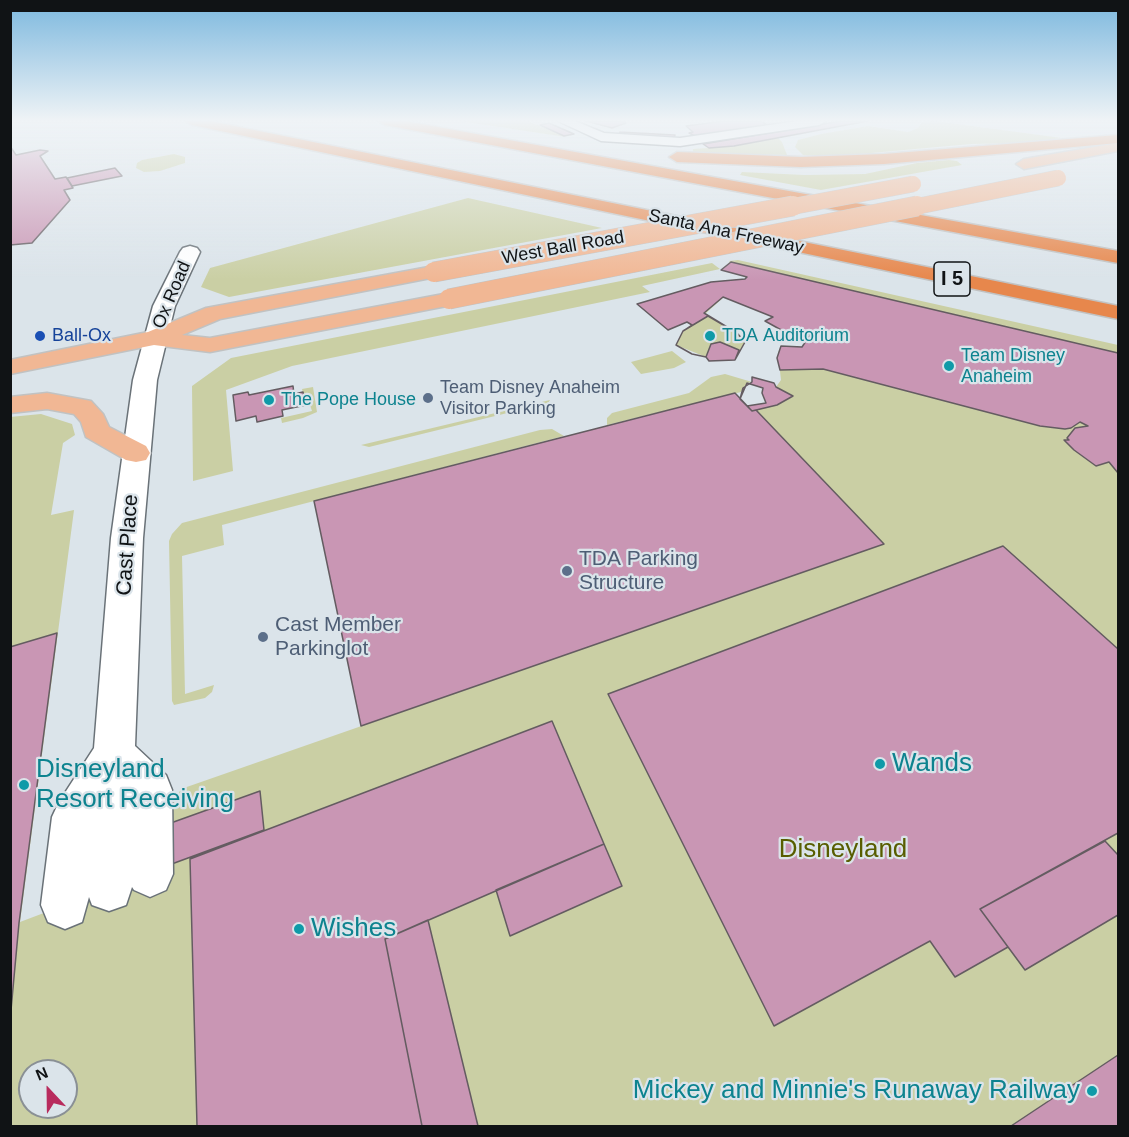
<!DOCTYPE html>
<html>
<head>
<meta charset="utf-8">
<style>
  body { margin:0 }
  #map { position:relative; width:1129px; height:1137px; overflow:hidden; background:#dbe4ea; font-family:Arial,sans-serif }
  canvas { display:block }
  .frame { position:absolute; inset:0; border:12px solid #101315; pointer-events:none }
  .north { position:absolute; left:18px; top:1059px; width:60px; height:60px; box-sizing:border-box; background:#dbe4ea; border:2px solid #8a9095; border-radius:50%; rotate:338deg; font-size:16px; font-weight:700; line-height:24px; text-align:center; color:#101315 }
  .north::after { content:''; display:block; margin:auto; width:21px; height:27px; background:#b82b5d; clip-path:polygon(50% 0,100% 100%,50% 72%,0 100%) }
</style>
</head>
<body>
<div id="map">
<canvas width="1129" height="1137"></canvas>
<div class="frame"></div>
<div class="north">N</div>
</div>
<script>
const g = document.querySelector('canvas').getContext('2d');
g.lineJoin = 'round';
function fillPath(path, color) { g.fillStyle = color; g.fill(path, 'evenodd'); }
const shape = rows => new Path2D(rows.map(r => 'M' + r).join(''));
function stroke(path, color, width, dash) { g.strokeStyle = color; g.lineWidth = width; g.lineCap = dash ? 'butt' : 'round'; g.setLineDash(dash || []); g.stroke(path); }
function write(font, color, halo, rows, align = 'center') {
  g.font = font + ' Arial,sans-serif'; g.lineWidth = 4.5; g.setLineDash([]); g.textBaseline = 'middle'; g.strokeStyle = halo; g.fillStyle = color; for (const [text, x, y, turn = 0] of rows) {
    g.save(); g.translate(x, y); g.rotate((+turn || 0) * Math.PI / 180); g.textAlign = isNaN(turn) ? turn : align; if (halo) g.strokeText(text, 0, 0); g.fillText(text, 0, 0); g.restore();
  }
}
fillPath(shape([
  [459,121,528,121,566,137],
  [935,121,1062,138,1027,143,971,144,838,156,803,155,795,147,798,140,821,134,868,126,908,132,918,128,922,122],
  [778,138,782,142,787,155,693,153,693,149,735,146],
  [174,154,185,157,185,163,160,171,144,172,136,168,137,163,142,160],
  [949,160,957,161,962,165,821,190,740,175,742,172,805,175,865,174,917,163],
  [468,198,602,228,229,297,201,287,210,268],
  [738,260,1118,345,1118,1126,11,1126,10,417,41,414,72,424,75,435,63,443,51,515,74,510,20,922,65,905,170,809,181,789,883,544,756,410,777,405,792,397,776,387,781,380,778,353,781,346,802,347,810,335,798,328,790,333,783,331,765,321,772,317,724,297,705,314,737,333,745,342,735,360,709,361,706,357,676,345,683,331,691,325,687,322,668,330,637,304,711,282,745,279,746,277,721,270,730,262,729,261],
  [30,1071,66,1071,66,1107,30,1107],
  [712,263,720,269,642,286,650,292,292,366,226,390,233,471,193,481,192,386,231,358],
  [672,351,686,362,674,368,641,374,631,362],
  [725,374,752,382,747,383,741,392,607,425,607,418,612,413,689,393,711,377],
  [313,387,317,412,303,418,282,423,281,418,312,411,310,405,306,405,302,389],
  [550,400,548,403,369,447,361,445],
  [552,429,564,436,222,525,224,545,182,556,185,694,214,685,212,692,205,698,174,705,172,701,169,541,172,534,182,523,540,430]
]), '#cacfa4');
const building = shape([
  [586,121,625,121,621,122,626,123,612,128,586,121],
  [724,121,760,121,770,126,697,137,689,133,693,132,686,126,724,121],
  [841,121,868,121,734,146,709,148,703,144,841,121],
  [549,123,574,134,564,136,540,125,549,123],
  [620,132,675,135,674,139,618,136,620,132],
  [10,146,16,155,40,150,48,151,40,156,55,179,66,177,73,188,64,190,70,200,32,243,10,245,10,146],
  [115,168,122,176,72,186,67,178,115,168],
  [731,262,1118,353,1118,473,1109,462,1096,466,1074,450,1064,440,1069,440,1067,438,1075,428,1088,426,1080,422,1071,428,1065,429,1040,426,823,369,780,370,777,358,781,346,802,347,810,335,798,328,790,333,783,331,765,321,773,317,723,297,704,313,737,333,745,342,735,360,709,361,706,357,692,354,676,345,683,331,692,325,687,322,668,330,637,304,711,282,745,279,747,277,721,270,731,262],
  [708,316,737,333,745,342,735,360,709,361,706,357,692,354,676,345,683,331,708,316],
  [720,342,739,350,735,360,709,361,706,357,711,344,720,342],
  [752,377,774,383,776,387,793,396,777,405,752,411,740,399,743,388,752,382,752,377],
  [747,383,763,388,762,393,766,403,747,406,740,399,747,383],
  [293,386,294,394,303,392,306,405,282,410,283,416,257,422,256,416,236,421,233,395,248,392,249,395,293,386],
  [735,393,752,411,756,410,884,544,361,726,314,501,735,393],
  [1003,546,1118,649,1118,833,980,909,1008,947,955,977,930,941,774,1026,608,694,1003,546],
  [57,633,19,923,10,1021,10,647,57,633],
  [552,721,604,844,385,939,422,1126,197,1126,190,859,552,721],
  [260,791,264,830,169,865,168,824,260,791],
  [1105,841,1118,855,1118,915,1025,970,980,909,1105,841],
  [604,844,622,886,510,936,496,890,604,844],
  [428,920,478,1126,422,1126,385,939,428,920],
  [1118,1055,1118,1126,1011,1126,1118,1055]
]);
fillPath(building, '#c996b4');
stroke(building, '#645c61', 1.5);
const minor = shape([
  [558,121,575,121,604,133,680,138,797,121,826,121,819,125,680,146,601,141,558,121],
  [190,246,197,248,200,252,175,306,157,380,143,538,135,746,166,775,172,790,173,874,166,890,150,897,134,890,132,887,126,905,109,911,92,905,89,897,82,922,65,929,48,922,41,905,52,817,59,802,94,748,111,538,133,380,153,306,180,252,183,248,190,246]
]);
const primary = shape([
  [1118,143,1118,151,1024,169,1016,164,1024,159,1118,143],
  [434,266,441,268,444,272,441,276,220,319,182,335,210,338,449,293,457,294,460,299,457,304,210,352,154,345,10,374,10,360,148,332,206,308,434,266],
  [47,393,91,401,103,414,109,427,146,446,150,453,146,460,136,462,126,460,86,437,81,422,74,414,47,409,10,413,10,397,47,393]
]);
const motorway = shape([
  [185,121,210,121,1118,306,1118,319,192,125,185,121],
  [378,121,405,121,1118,251,1118,263,385,125,378,121],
  [1118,135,1118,143,884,164,801,167,677,162,669,157,677,152,801,157,884,154,1118,135]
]);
stroke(minor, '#6a7278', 3);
stroke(primary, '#c1c2c2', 3);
stroke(motorway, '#c1c2c2', 3);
fillPath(minor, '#fff');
fillPath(primary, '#f1b794');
fillPath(motorway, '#e7874c');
const primaryBridgeFar1 = shape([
  [785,208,913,184],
  [909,208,1058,178]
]);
const primaryBridge = shape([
  [434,272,793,206],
  [449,299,917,206]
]);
stroke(primaryBridgeFar1, '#c1c2c2', 17, []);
stroke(primaryBridge, '#c1c2c2', 21, []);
stroke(primaryBridgeFar1, '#f1b794', 16);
stroke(primaryBridge, '#f1b794', 20);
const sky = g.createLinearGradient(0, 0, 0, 280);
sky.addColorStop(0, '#7cb8de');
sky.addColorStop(0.43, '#eff3f6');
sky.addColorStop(1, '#eff3f600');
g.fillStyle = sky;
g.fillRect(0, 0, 1129, 280);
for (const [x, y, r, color] of [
  [40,336,6,"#1a4fb4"],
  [710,336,6,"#0f9aa8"],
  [949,366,6,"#0f9aa8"],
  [428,398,6,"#5c6f8a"],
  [269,400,6,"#0f9aa8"],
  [567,571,6,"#5c6f8a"],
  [263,637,6,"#5c6f8a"],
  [880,764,6,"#0f9aa8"],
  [24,785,6,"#0f9aa8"],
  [299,929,6,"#0f9aa8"],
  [1092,1091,6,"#0f9aa8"]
]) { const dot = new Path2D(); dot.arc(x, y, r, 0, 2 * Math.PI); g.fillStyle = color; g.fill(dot); stroke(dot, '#dbe4ea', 2); }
write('18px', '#101315', '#dbe4ea', [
  ["Santa Ana Freeway",726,232,12],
  ["West Ball Road",563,248,-10],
  ["Ox Road",172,295,-67]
]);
write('18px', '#164399', '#dbe4ea', [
  ["Ball-Ox",52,336]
], 'left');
write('18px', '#0d838f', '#dbe4ea', [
  ["TDA Auditorium",722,336],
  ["Team Disney",961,356],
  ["Anaheim",961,377],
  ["The Pope House",281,400]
], 'left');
write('18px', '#4e5e75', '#dbe4ea', [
  ["Team Disney Anaheim",440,388],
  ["Visitor Parking",440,409]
], 'left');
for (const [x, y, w] of [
  [952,279,36]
]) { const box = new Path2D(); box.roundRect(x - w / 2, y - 17, w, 34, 4.5); g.fillStyle = '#dbe4ea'; g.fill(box); stroke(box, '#101315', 1.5); }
write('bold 20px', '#101315', null, [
  ["I 5",952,279]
]);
write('21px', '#101315', '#dbe4ea', [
  ["Cast Place",128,545,-86]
]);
write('21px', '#4e5e75', '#dbe4ea', [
  ["TDA Parking",579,559],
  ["Structure",579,583],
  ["Cast Member",275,625],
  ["Parkinglot",275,649]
], 'left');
write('26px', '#0d838f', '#dbe4ea', [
  ["Wands",892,764],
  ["Disneyland",36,770],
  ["Resort Receiving",36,800],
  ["Wishes",311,929],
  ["Mickey and Minnie's Runaway Railway",1080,1091,"right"]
], 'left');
write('26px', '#585d00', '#dbe4ea', [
  ["Disneyland",843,850]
]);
</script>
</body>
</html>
